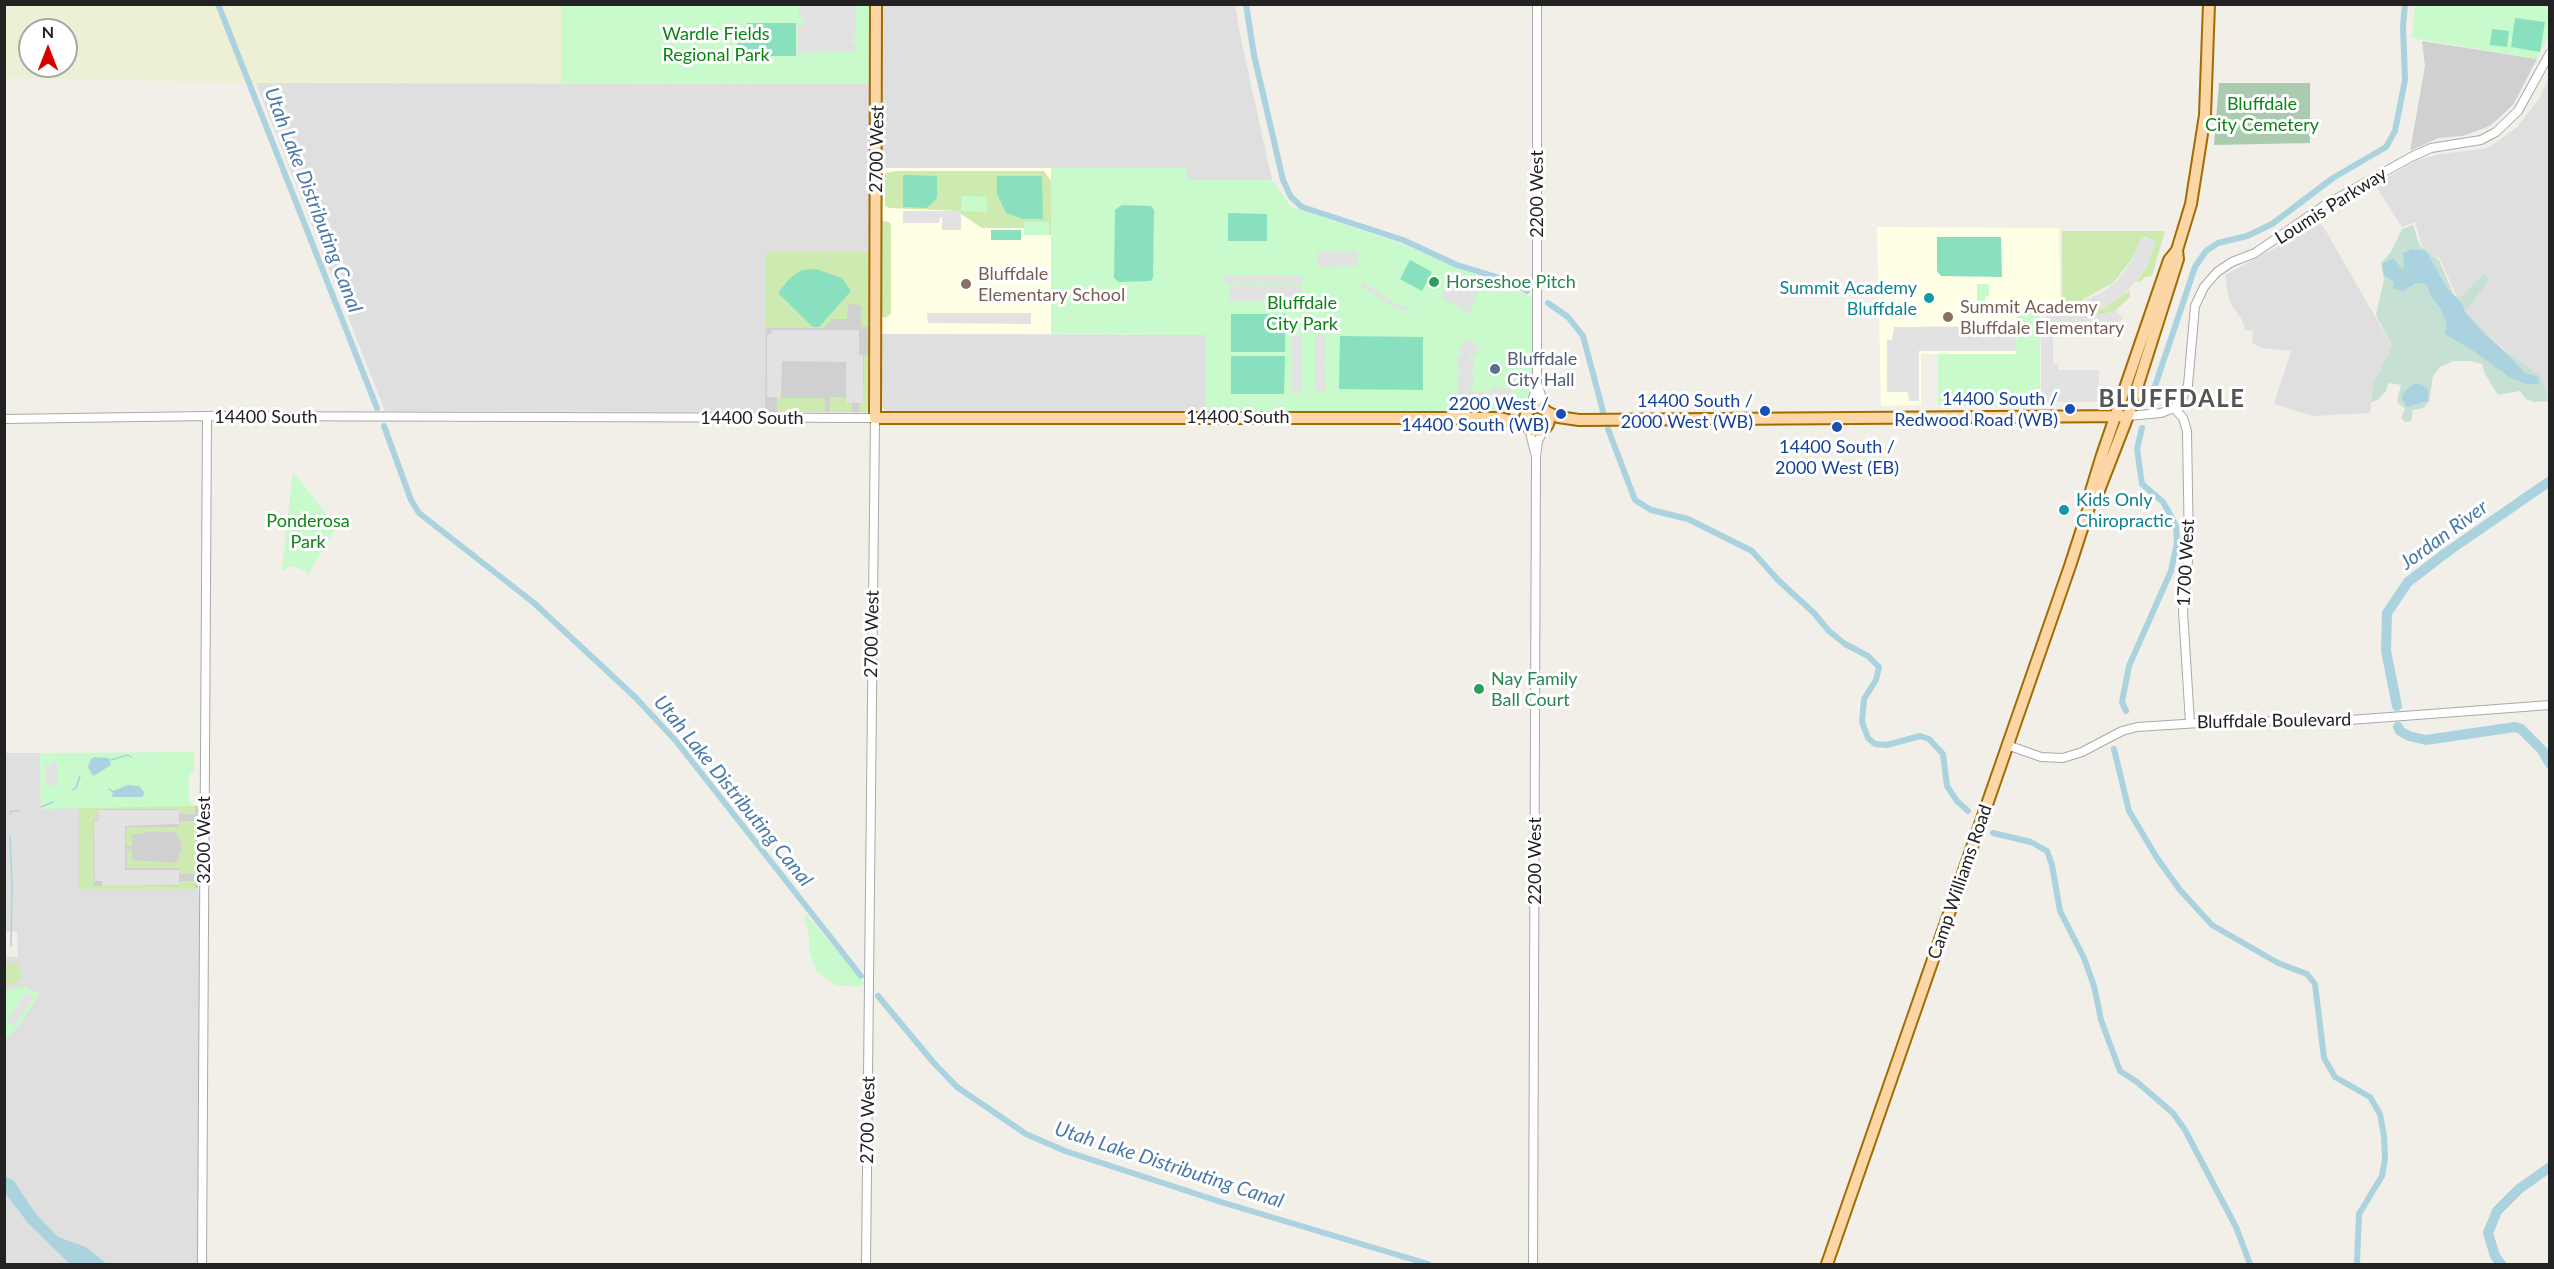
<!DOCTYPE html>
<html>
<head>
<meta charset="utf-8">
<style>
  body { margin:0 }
  #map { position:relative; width:2554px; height:1269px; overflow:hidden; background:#f2efe9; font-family:Lato,sans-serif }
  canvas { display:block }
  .frame { position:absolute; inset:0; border:6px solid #222; pointer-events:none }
  .north { position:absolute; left:18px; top:18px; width:60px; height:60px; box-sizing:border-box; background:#fff; border:2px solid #a7a7a7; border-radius:50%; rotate:0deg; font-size:16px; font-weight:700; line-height:24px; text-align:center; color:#222 }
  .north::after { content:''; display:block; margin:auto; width:21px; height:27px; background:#d40000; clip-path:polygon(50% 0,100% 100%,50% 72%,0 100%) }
</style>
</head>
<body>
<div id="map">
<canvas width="2554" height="1269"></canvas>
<div class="frame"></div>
<div class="north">N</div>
</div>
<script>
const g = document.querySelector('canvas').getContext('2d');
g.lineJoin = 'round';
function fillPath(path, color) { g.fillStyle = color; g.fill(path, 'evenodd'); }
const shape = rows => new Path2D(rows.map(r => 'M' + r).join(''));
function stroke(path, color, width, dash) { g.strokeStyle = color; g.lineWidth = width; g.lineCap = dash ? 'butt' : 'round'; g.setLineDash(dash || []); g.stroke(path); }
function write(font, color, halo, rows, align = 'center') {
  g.font = font + ' Lato,sans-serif'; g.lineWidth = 6; g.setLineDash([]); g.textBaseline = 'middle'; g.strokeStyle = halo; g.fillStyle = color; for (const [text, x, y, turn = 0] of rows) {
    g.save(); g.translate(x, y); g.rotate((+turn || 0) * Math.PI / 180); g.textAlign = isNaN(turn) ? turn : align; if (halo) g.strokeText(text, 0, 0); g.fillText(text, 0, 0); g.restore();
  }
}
fillPath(shape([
  [1235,4,1241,39,1272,180,1187,180,1185,168,883,168,883,5],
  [2549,76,2549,403,2520,363,2465,315,2440,259,2423,249,2415,222,2402,227,2375,185,2417,160,2441,154,2488,148,2517,127,2539,99],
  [256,83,872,84,871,252,766,252,765,412,385,411],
  [2313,219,2323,226,2392,346,2373,384,2370,413,2313,416,2274,404,2291,351,2261,348,2252,343,2253,331,2245,330,2242,320,2229,301,2225,275,2277,247],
  [881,334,1206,335,1206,412,886,411,881,405],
  [5,753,40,753,41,809,79,806,79,889,198,888,200,914,198,1264,5,1264,4,957,18,957,17,931,6,932,5,953]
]), '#e0dfdf');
fillPath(shape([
  [883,168,1051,168,1051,334,881,334],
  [1877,227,2059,228,2060,310,2017,308,2017,354,1921,354,1921,405,1881,406]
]), '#ffffe5');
fillPath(shape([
  [2422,41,2537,59,2513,105,2490,126,2463,136,2438,138,2410,151,2425,66],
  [766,252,871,252,870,406,867,412,765,412],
  [79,806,199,806,198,888,79,889]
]), '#d0d0d0');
fillPath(shape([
  [5,4,561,5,561,83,244,83,5,78],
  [30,30,66,30,66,66,30,66]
]), '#eef0d5');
fillPath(shape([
  [896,171,1044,171,1051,181,1051,235,1049,235,1049,222,1024,222,1024,228,982,228,961,214,961,211,889,208,885,206,885,173],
  [882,221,889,222,891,225,891,314,885,318,882,316],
  [2062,231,2165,231,2152,276,2144,277,2142,281,2136,282,2148,264,2156,241,2146,237,2141,238,2133,258,2113,283,2082,300,2081,308,2085,309,2085,314,2069,314,2069,309,2062,309],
  [766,252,871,252,870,327,861,327,861,305,848,304,847,319,832,319,824,328,766,328],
  [2130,290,2130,297,2116,310,2105,314,2092,314,2092,309,2104,308],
  [864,356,870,356,870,406,866,412,859,412,859,403,863,403],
  [844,395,846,403,852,403,852,412,830,412,830,397,844,397],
  [777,398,825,398,825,412,777,412],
  [79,806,195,806,195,814,180,814,179,809,98,809,97,819,93,820,94,886,179,886,180,881,195,881,195,889,79,889],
  [179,821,195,821,195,874,180,874,179,868,127,868,127,849,132,849,132,860,176,863,178,861,179,853,181,853,181,842,179,841,176,832,150,832,132,835,132,846,126,846,126,827,179,827],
  [13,962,19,966,22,973,19,981,9,985,5,983,4,964]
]), '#cdebb0');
fillPath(shape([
  [2413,225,2420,246,2439,260,2454,295,2461,298,2484,273,2489,280,2465,312,2502,349,2541,377,2549,401,2534,402,2526,399,2520,391,2498,395,2485,374,2482,364,2470,361,2453,361,2440,367,2433,376,2429,402,2423,408,2413,410,2411,421,2405,422,2401,418,2405,409,2397,402,2401,385,2388,383,2386,391,2378,400,2371,402,2373,384,2392,346,2376,315,2384,279,2381,263,2391,252,2402,229]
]), '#c6e0d4');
fillPath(shape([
  [2219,83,2310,83,2310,143,2214,145]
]), '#aacbaf');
fillPath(shape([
  [561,5,870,5,869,56,872,84,561,83],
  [2415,5,2549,5,2549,34,2537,59,2412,38],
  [1051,168,1186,168,1187,180,1272,180,1291,207,1397,242,1532,297,1533,389,1528,404,1523,408,1508,412,1206,412,1206,335,1051,334],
  [962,196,987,197,987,212,961,211],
  [1024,222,1049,222,1049,235,1024,235],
  [1977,284,1989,284,1989,296,1985,296,1985,308,1977,308],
  [2017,308,2040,309,2040,408,1938,405,1938,354,2016,354],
  [293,471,336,527,307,577,307,572,298,568,288,566,287,570,282,570],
  [194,752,194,771,189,775,189,800,193,806,41,809,40,753],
  [807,915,864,983,859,987,836,985,817,972,809,950,809,934,804,919],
  [25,987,40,994,22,1022,5,1040,4,990]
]), '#c8facc');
fillPath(shape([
  [2515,18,2545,22,2540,52,2511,47],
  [747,23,796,23,796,56,757,56,746,54,737,44],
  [2492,29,2509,31,2507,47,2490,45],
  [905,175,937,176,937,198,927,208,903,207,903,177],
  [997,176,1042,176,1043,219,1023,219,1006,213,997,194],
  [1122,205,1151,206,1154,210,1153,277,1151,281,1119,282,1114,278,1115,210],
  [1228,213,1267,214,1267,241,1228,241],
  [991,230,1021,230,1021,240,991,240],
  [1937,237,2001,237,2002,277,1941,276,1937,271],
  [1410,260,1432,272,1422,291,1400,279],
  [816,269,842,278,851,291,819,327,813,327,778,293,790,278,802,270],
  [1231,314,1285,314,1285,352,1231,352],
  [1340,336,1423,337,1423,390,1339,389],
  [1231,356,1285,356,1284,394,1231,394]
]), '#88e0be');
fillPath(shape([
  [799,5,856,5,855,38,851,40,856,45,856,51,798,53,798,26,803,26,803,18,799,17],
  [903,211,961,211,961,230,942,230,942,217,940,218,939,223,903,223],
  [2146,237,2156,241,2148,263,2137,280,2121,297,2107,306,2092,309,2092,314,2107,314,2115,310,2123,318,2117,323,2118,327,2108,330,2058,331,2058,337,2053,337,2053,364,2058,364,2058,370,2099,370,2099,402,2041,402,2041,319,2046,318,2046,314,2085,314,2086,309,2082,308,2083,301,2101,293,2116,282,2132,261,2141,238,2145,239],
  [1317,251,1336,251,1336,256,1338,251,1358,251,1358,266,1338,266,1336,262,1335,267,1317,266],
  [1455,275,1482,286,1478,294,1473,296,1476,298,1469,314,1441,297,1449,278,1453,279],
  [1224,276,1302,276,1302,284,1265,284,1264,280,1262,284,1225,284],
  [1364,282,1397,305,1409,308,1409,311,1395,309,1361,286],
  [1262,285,1264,289,1265,285,1302,285,1302,301,1265,301,1264,297,1263,301,1229,301,1229,286],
  [927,313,1031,313,1031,324,928,323],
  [2016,326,2016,351,1919,351,1919,401,1909,401,1908,392,1887,392,1887,340,1892,340,1894,327],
  [772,330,859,330,859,355,863,355,863,403,846,403,846,362,782,361,781,398,767,397,767,335,771,334],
  [1291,335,1302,336,1302,392,1292,393,1292,365,1296,364,1292,363],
  [1326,335,1325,362,1321,363,1321,365,1326,366,1326,392,1315,391,1315,336],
  [1467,338,1480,348,1474,357,1470,356,1469,360,1473,360,1473,369,1469,371,1473,372,1473,388,1470,388,1469,391,1490,392,1491,388,1511,388,1511,404,1473,404,1471,399,1457,399,1457,372,1462,370,1457,368,1457,355,1462,354,1459,349],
  [51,761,57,761,57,786,46,786,46,765,51,765],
  [98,810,179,810,179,824,125,826,125,870,179,870,179,885,102,886,102,881,95,881,94,821,99,820],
  [26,993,34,998,14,1026,7,1019]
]), '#e2e2e2');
fillPath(shape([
  [2412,249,2426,251,2447,288,2463,305,2465,312,2484,334,2502,349,2525,373,2538,377,2539,384,2526,384,2509,377,2475,352,2445,334,2447,324,2440,308,2430,295,2427,284,2416,283,2403,291,2393,289,2394,282,2384,275,2382,268,2383,263,2393,258,2402,269,2404,269,2403,253],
  [2415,383,2423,385,2428,390,2428,401,2407,407,2402,399,2404,392],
  [94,757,109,758,111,765,93,776,88,767,91,759],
  [128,785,139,786,144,792,143,797,112,797,113,791],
  [5,1176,14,1181,35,1213,58,1237,86,1247,107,1264,70,1264,28,1223,5,1193]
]), '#aad3df');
stroke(shape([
  [111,760,128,755,131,757],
  [109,789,113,792],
  [72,790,76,788,80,776],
  [41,807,53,802],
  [10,814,11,811,19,811],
  [10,836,12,885,11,946],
  [4,1132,5,1132]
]), '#aad3df', 1.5);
stroke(shape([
  [218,4,377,408],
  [1246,4,1254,55,1283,180,1291,197,1302,207,1403,240,1457,265,1510,281,1527,291],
  [1548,303,1568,317,1583,336,1603,411],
  [2150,401,2195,267,2206,251,2218,243,2247,236,2272,224,2333,178,2386,147,2395,131,2405,80,2403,26,2405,4],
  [384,426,411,500,419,513,534,603,635,697,676,741,861,976],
  [1608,429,1635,500,1651,510,1688,519,1752,551,1778,580,1814,613,1829,631,1845,644,1868,656,1879,667,1876,680,1864,699,1862,722,1868,738,1875,744,1887,745,1920,736,1929,739,1943,754,1947,786,1957,801,1968,811],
  [2126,711,2122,702,2129,666,2171,571,2177,543,2176,526,2170,514,2163,502,2142,484,2137,449,2142,428],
  [2114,749,2129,811,2157,858,2180,890,2212,925,2278,963,2307,974,2315,984,2324,1058,2335,1077,2370,1097,2380,1114,2384,1136,2385,1159,2382,1176,2359,1214,2357,1264],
  [1993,833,2031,842,2047,851,2052,865,2060,911,2084,958,2094,986,2101,1020,2120,1071,2137,1082,2173,1113,2185,1130,2236,1227,2250,1264],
  [878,996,933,1062,957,1087,1026,1134,1065,1151,1221,1202,1428,1264]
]), '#aad3df', 6);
stroke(shape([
  [2397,706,2386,651,2387,613,2408,582,2447,552,2550,481],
  [2398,727,2400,731,2409,736,2426,740,2515,727,2521,729,2542,750,2550,764],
  [2501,1264,2495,1256,2488,1233,2497,1211,2519,1189,2550,1167]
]), '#aad3df', 10);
const minor = shape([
  [1538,386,1545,409],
  [2174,408,2183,418,2187,431,2189,550,2183,611,2190,723],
  [1530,409,1537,384,1537,4],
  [2128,416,2161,413,2174,408,2182,399,2188,385,2195,306,2204,287,2217,272,2232,262,2255,253,2325,205,2411,157,2431,148,2481,140,2496,132,2518,111,2550,53],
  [4,419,207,416,875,418,866,1264],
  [1529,428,1535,453],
  [2007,745,2041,757,2063,758,2082,752,2122,731,2137,727,2215,722,2350,720,2550,705],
  [202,1264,207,416],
  [1533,1264,1536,457,1538,441,1544,429]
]);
const major = shape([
  [876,4,875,418,1500,418,1527,425],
  '1525 419a12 12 0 1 1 24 0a12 12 0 1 1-24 0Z',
  [1547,412,1558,417,1579,420,2128,416],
  [2092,498,2098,493,2128,416,2178,259,2177,250],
  [1827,1264,2070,566,2092,498,2091,491,2102,455,2169,260,2177,250,2191,204,2205,115,2209,4]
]);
stroke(minor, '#a9a9a9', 10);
stroke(major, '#a06b00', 14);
stroke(minor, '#fff', 8);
stroke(major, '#fcd6a4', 10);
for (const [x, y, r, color] of [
  [1434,282,6,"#2e9e5b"],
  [966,284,6,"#8d6e63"],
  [1929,298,6,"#0f9aa8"],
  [1948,317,6,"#8d6e63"],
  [1495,369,6,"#5c6f8a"],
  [2070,409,6,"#1a4fb4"],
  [1765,411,6,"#1a4fb4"],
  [1561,414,6,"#1a4fb4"],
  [1837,427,6,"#1a4fb4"],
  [2064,510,6,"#0f9aa8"],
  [1479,689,6,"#2e9e5b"]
]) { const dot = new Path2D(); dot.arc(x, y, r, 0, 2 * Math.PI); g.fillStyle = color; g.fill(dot); stroke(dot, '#fff', 2); }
write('18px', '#0c8416', '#fff', [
  ["Wardle Fields",716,34],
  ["Regional Park",716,55],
  ["Bluffdale",2262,104],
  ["City Cemetery",2262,125],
  ["Bluffdale",1302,303],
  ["City Park",1302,324],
  ["Ponderosa",308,521],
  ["Park",308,542]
]);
write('18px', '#222', '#fff', [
  ["2700 West",877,149,-89],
  ["2200 West",1537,194,-90],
  ["Loumis Parkway",2331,206,-32],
  ["14400 South",266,417],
  ["14400 South",1238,417],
  ["14400 South",752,418],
  ["1700 West",2186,563,-87],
  ["2700 West",872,634,-89],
  ["Bluffdale Boulevard",2274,721,-1],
  ["3200 West",204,840,-90],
  ["2200 West",1535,861,-90],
  ["Camp Williams Road",1960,882,-71],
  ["2700 West",868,1120,-89]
]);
write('18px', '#785e54', '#fff', [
  ["Bluffdale",978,274],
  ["Elementary School",978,295],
  ["Summit Academy",1960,307],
  ["Bluffdale Elementary",1960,328]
], 'left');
write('18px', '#27864d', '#fff', [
  ["Horseshoe Pitch",1446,282],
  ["Nay Family",1491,679],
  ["Ball Court",1491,700]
], 'left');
write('18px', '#0d838f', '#fff', [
  ["Summit Academy",1917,288],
  ["Bluffdale",1917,309],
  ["Kids Only",2076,500,"left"],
  ["Chiropractic",2076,521,"left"]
], 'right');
write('18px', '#4e5e75', '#fff', [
  ["Bluffdale",1507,359],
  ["City Hall",1507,380]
], 'left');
write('18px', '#164399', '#fff', [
  ["14400 South /",2058,399],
  ["Redwood Road (WB)",2058,420],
  ["14400 South /",1753,401],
  ["2000 West (WB)",1753,422],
  ["2200 West /",1549,404],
  ["14400 South (WB)",1549,425],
  ["14400 South /",1837,447,"center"],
  ["2000 West (EB)",1837,468,"center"]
], 'right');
write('italic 20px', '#4a7aab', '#fff', [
  ["Utah Lake Distributing Canal",313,200,69],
  ["Jordan River",2444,535,-36],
  ["Utah Lake Distributing Canal",733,791,51],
  ["Utah Lake Distributing Canal",1169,1165,18]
]);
g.letterSpacing = '1.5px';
write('bold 24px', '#555', '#fff', [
  ["BLUFFDALE",2172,399]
]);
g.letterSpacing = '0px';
</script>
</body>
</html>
